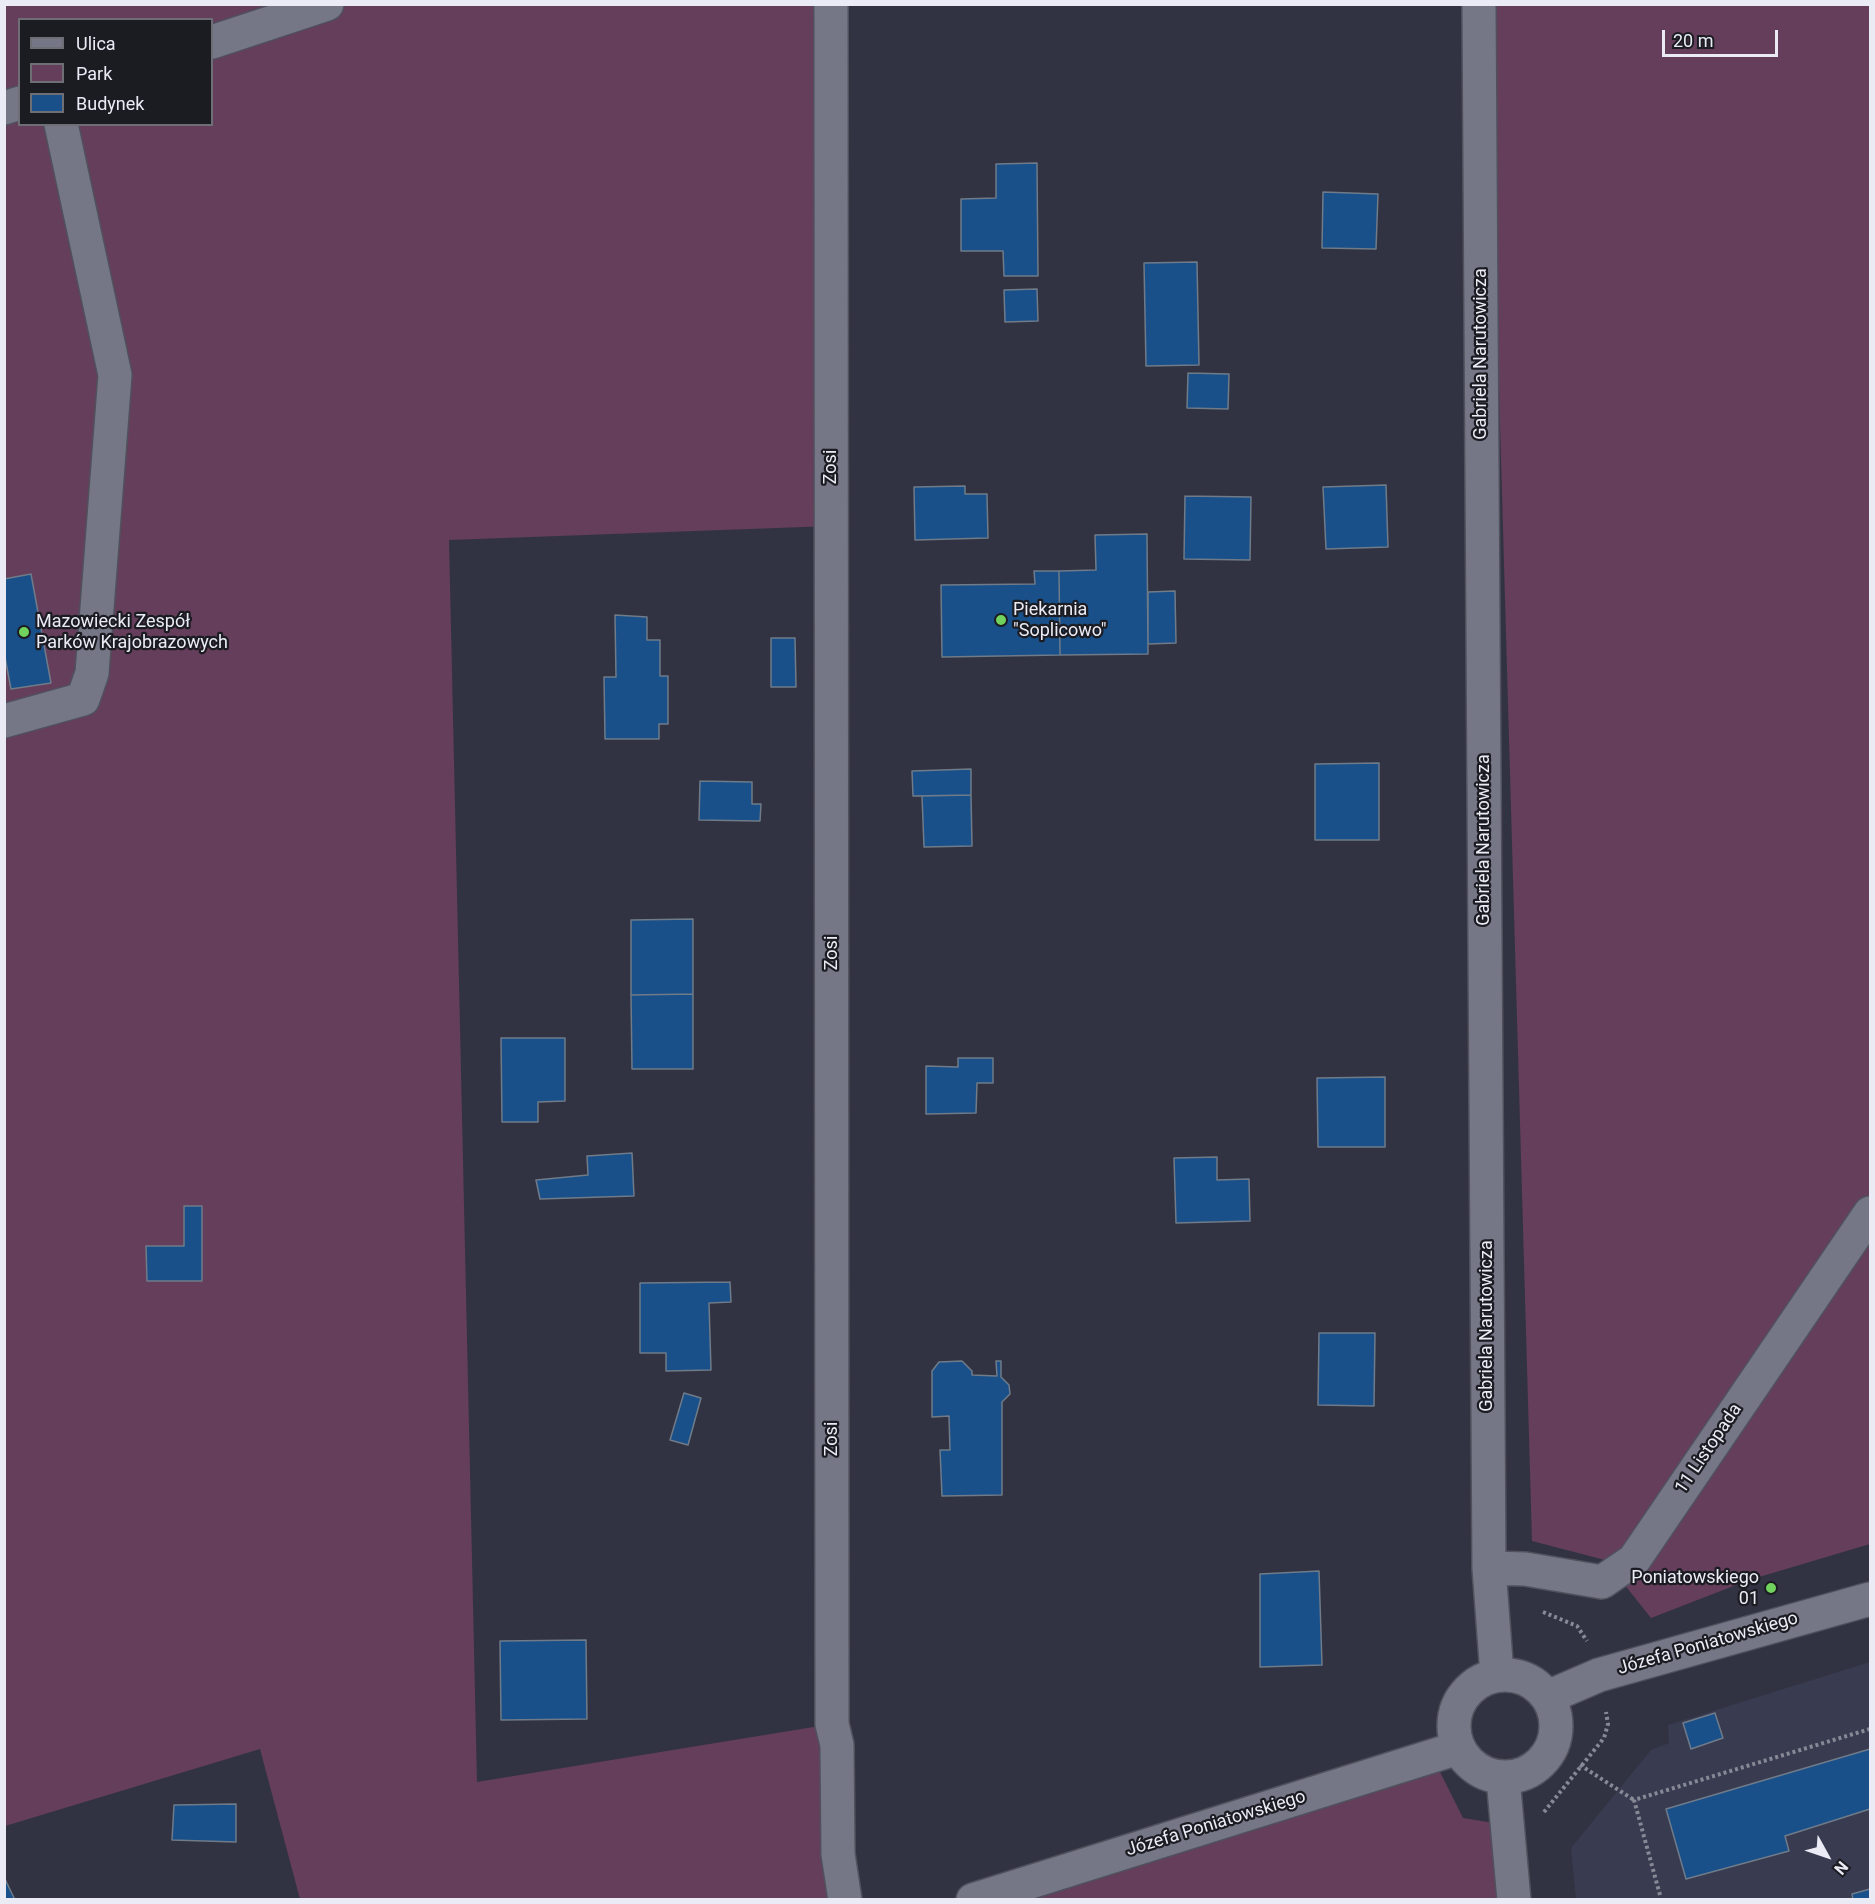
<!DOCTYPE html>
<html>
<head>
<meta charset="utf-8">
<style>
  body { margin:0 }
  #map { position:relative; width:1875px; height:1904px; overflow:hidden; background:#323342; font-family:Roboto,sans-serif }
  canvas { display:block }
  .frame { position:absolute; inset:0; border:6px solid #eaebf5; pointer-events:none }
  .legend { position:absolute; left:18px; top:18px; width:195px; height:108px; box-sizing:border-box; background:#1b1b22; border:2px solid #6e6e76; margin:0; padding:8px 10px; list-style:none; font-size:18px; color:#eaebf5 }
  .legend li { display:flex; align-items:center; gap:12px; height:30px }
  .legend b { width:30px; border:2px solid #6e6e76 }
  .north { position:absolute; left:1797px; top:1826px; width:60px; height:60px; -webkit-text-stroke:4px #1b1b22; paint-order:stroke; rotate:130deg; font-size:16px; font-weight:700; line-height:24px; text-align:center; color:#eaebf5 }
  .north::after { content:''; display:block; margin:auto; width:21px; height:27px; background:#eaebf5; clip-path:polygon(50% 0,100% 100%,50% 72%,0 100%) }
  .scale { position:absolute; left:1662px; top:30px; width:116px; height:27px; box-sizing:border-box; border:3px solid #eaebf5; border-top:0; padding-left:8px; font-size:18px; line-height:21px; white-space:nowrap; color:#eaebf5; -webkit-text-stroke:4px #1b1b22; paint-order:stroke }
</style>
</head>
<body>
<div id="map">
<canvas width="1875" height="1904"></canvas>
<div class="frame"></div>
<ul class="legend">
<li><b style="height:8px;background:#757787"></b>Ulica</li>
<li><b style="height:16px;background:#653e5b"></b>Park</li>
<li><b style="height:16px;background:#195089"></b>Budynek</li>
</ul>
<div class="north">N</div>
<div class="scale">20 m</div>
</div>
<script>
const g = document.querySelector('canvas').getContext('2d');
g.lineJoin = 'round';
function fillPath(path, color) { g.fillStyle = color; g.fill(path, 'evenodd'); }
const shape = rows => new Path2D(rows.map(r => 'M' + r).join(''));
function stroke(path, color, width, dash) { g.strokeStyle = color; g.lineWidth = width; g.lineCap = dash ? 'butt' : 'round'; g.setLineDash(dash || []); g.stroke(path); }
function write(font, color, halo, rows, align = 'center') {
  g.font = font + ' Roboto,sans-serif'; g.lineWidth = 4.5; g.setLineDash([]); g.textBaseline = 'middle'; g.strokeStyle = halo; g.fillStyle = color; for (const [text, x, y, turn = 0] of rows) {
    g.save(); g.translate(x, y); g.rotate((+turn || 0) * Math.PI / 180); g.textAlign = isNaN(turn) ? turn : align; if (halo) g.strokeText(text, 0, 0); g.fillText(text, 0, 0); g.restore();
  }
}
fillPath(shape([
  [1870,1662,1870,1899,1576,1899,1571,1848,1651,1750,1669,1743,1668,1725]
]), '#393b50');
fillPath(shape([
  [5,5,831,5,831,526,449,540,477,1782,832,1724,845,1899,300,1899,260,1749,5,1826],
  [20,20,212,20,212,124,20,124],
  [1488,5,1870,5,1870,1544,1749,1580,1651,1618,1605,1560,1532,1541],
  [1431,1754,1463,1818,1506,1825,1514,1900,971,1900]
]), '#653e5b');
const building = shape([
  [1037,163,1038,276,1004,276,1003,251,961,251,961,199,996,198,996,164,1037,163],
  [1323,192,1378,194,1376,249,1322,248,1323,192],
  [1197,262,1199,365,1146,366,1144,263,1197,262],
  [1037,289,1038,321,1005,322,1004,290,1037,289],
  [1188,373,1229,374,1228,409,1187,408,1188,373],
  [1386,485,1388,547,1326,549,1323,487,1386,485],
  [965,486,965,494,987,494,988,538,915,540,914,487,965,486],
  [1185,496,1251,497,1250,560,1184,559,1185,496],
  [1147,534,1148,654,1060,655,1059,571,1096,570,1095,535,1147,534],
  [1034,571,1059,571,1060,655,942,657,941,585,1035,584,1034,571],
  [31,574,51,683,11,689,4,652,4,579,31,574],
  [1175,591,1176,643,1148,644,1148,592,1175,591],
  [615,615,647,617,647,640,660,640,660,676,668,676,668,724,659,724,659,739,605,739,604,677,616,677,615,615],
  [771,638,795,638,796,687,771,687,771,638],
  [1379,763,1379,840,1315,840,1315,764,1379,763],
  [971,769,971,795,913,796,912,771,971,769],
  [700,781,752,782,752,804,761,804,760,821,699,820,700,781],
  [971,795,972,846,924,847,922,796,971,795],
  [693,919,693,994,631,995,631,920,693,919],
  [693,994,693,1069,632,1069,631,995,693,994],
  [501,1038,565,1038,565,1101,538,1102,538,1122,502,1122,501,1038],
  [958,1058,993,1058,993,1083,977,1083,976,1113,926,1114,926,1066,958,1067,958,1058],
  [1385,1077,1385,1147,1318,1147,1317,1078,1385,1077],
  [632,1153,634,1196,540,1199,536,1180,588,1175,587,1156,632,1153],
  [1217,1157,1217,1180,1249,1179,1250,1221,1176,1223,1174,1158,1217,1157],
  [184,1206,202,1206,202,1281,147,1281,146,1246,184,1246,184,1206],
  [730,1282,731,1302,709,1303,711,1370,666,1371,666,1353,640,1353,640,1283,730,1282],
  [1319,1333,1375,1333,1374,1406,1318,1405,1319,1333],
  [962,1361,972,1371,972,1375,997,1376,996,1361,1001,1361,1001,1377,1009,1385,1010,1394,1002,1402,1002,1495,942,1496,940,1450,950,1450,949,1416,932,1417,932,1371,939,1362,962,1361],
  [684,1393,701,1398,688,1445,670,1440,684,1393],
  [1319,1571,1322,1665,1260,1667,1260,1574,1319,1571],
  [586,1640,587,1719,501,1720,500,1641,586,1640],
  [1715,1713,1723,1738,1691,1749,1683,1723,1715,1713],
  [1870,1749,1870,1809,1785,1836,1789,1851,1686,1879,1666,1809,1870,1749],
  [236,1804,236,1842,172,1840,174,1805,236,1804],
  [4,1877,15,1900,4,1900,4,1877],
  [1870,1889,1870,1900,1853,1900,1852,1894,1870,1889]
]);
fillPath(building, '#195089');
stroke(building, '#6f7b89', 1.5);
const minor = shape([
  [831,4,832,1724,837,1745,838,1854,845,1900],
  [1479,4,1489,1568,1497,1675],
  [212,42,327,4],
  [4,108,20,103],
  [4,721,83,699,92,673,115,375,61,124],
  [1489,1568,1525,1569,1602,1582,1634,1560,1870,1213],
  '1454 1726a51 51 0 1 1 102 0a51 51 0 1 1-102 0Z',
  [1548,1697,1599,1675,1870,1599],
  [1503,1778,1514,1900],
  [973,1900,1458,1748]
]);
stroke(minor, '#50515d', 36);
stroke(shape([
  [1543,1612,1577,1626,1587,1641],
  [1580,1765,1634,1800],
  [1544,1812,1604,1738,1608,1724,1606,1712],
  [1660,1895,1634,1800,1870,1729]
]), '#888996', 4, [3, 3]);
stroke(minor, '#757787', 33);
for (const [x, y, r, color] of [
  [1001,620,6,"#71d35e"],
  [24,632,6,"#71d35e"],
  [1771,1588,6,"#71d35e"]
]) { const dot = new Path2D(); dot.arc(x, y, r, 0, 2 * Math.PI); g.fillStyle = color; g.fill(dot); stroke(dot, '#1b1b22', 2); }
write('18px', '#eaebf5', '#1b1b22', [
  ["Gabriela Narutowicza",1481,354,-90],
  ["Zosi",831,467,-90],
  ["Gabriela Narutowicza",1484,840,-90],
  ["Zosi",832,953,-90],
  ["Gabriela Narutowicza",1487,1326,-90],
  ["Zosi",832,1439,-90],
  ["11 Listopada",1709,1449,-56],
  ["Józefa Poniatowskiego",1708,1644,-16],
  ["Józefa Poniatowskiego",1216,1824,-17]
]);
write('18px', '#eaebf5', '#1b1b22', [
  ["Piekarnia",1013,610],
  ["\"Soplicowo\"",1013,631],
  ["Mazowiecki Zespół",36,622],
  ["Parków Krajobrazowych",36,643],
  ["Poniatowskiego",1759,1578,"right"],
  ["01",1759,1599,"right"]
], 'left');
</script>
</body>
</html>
